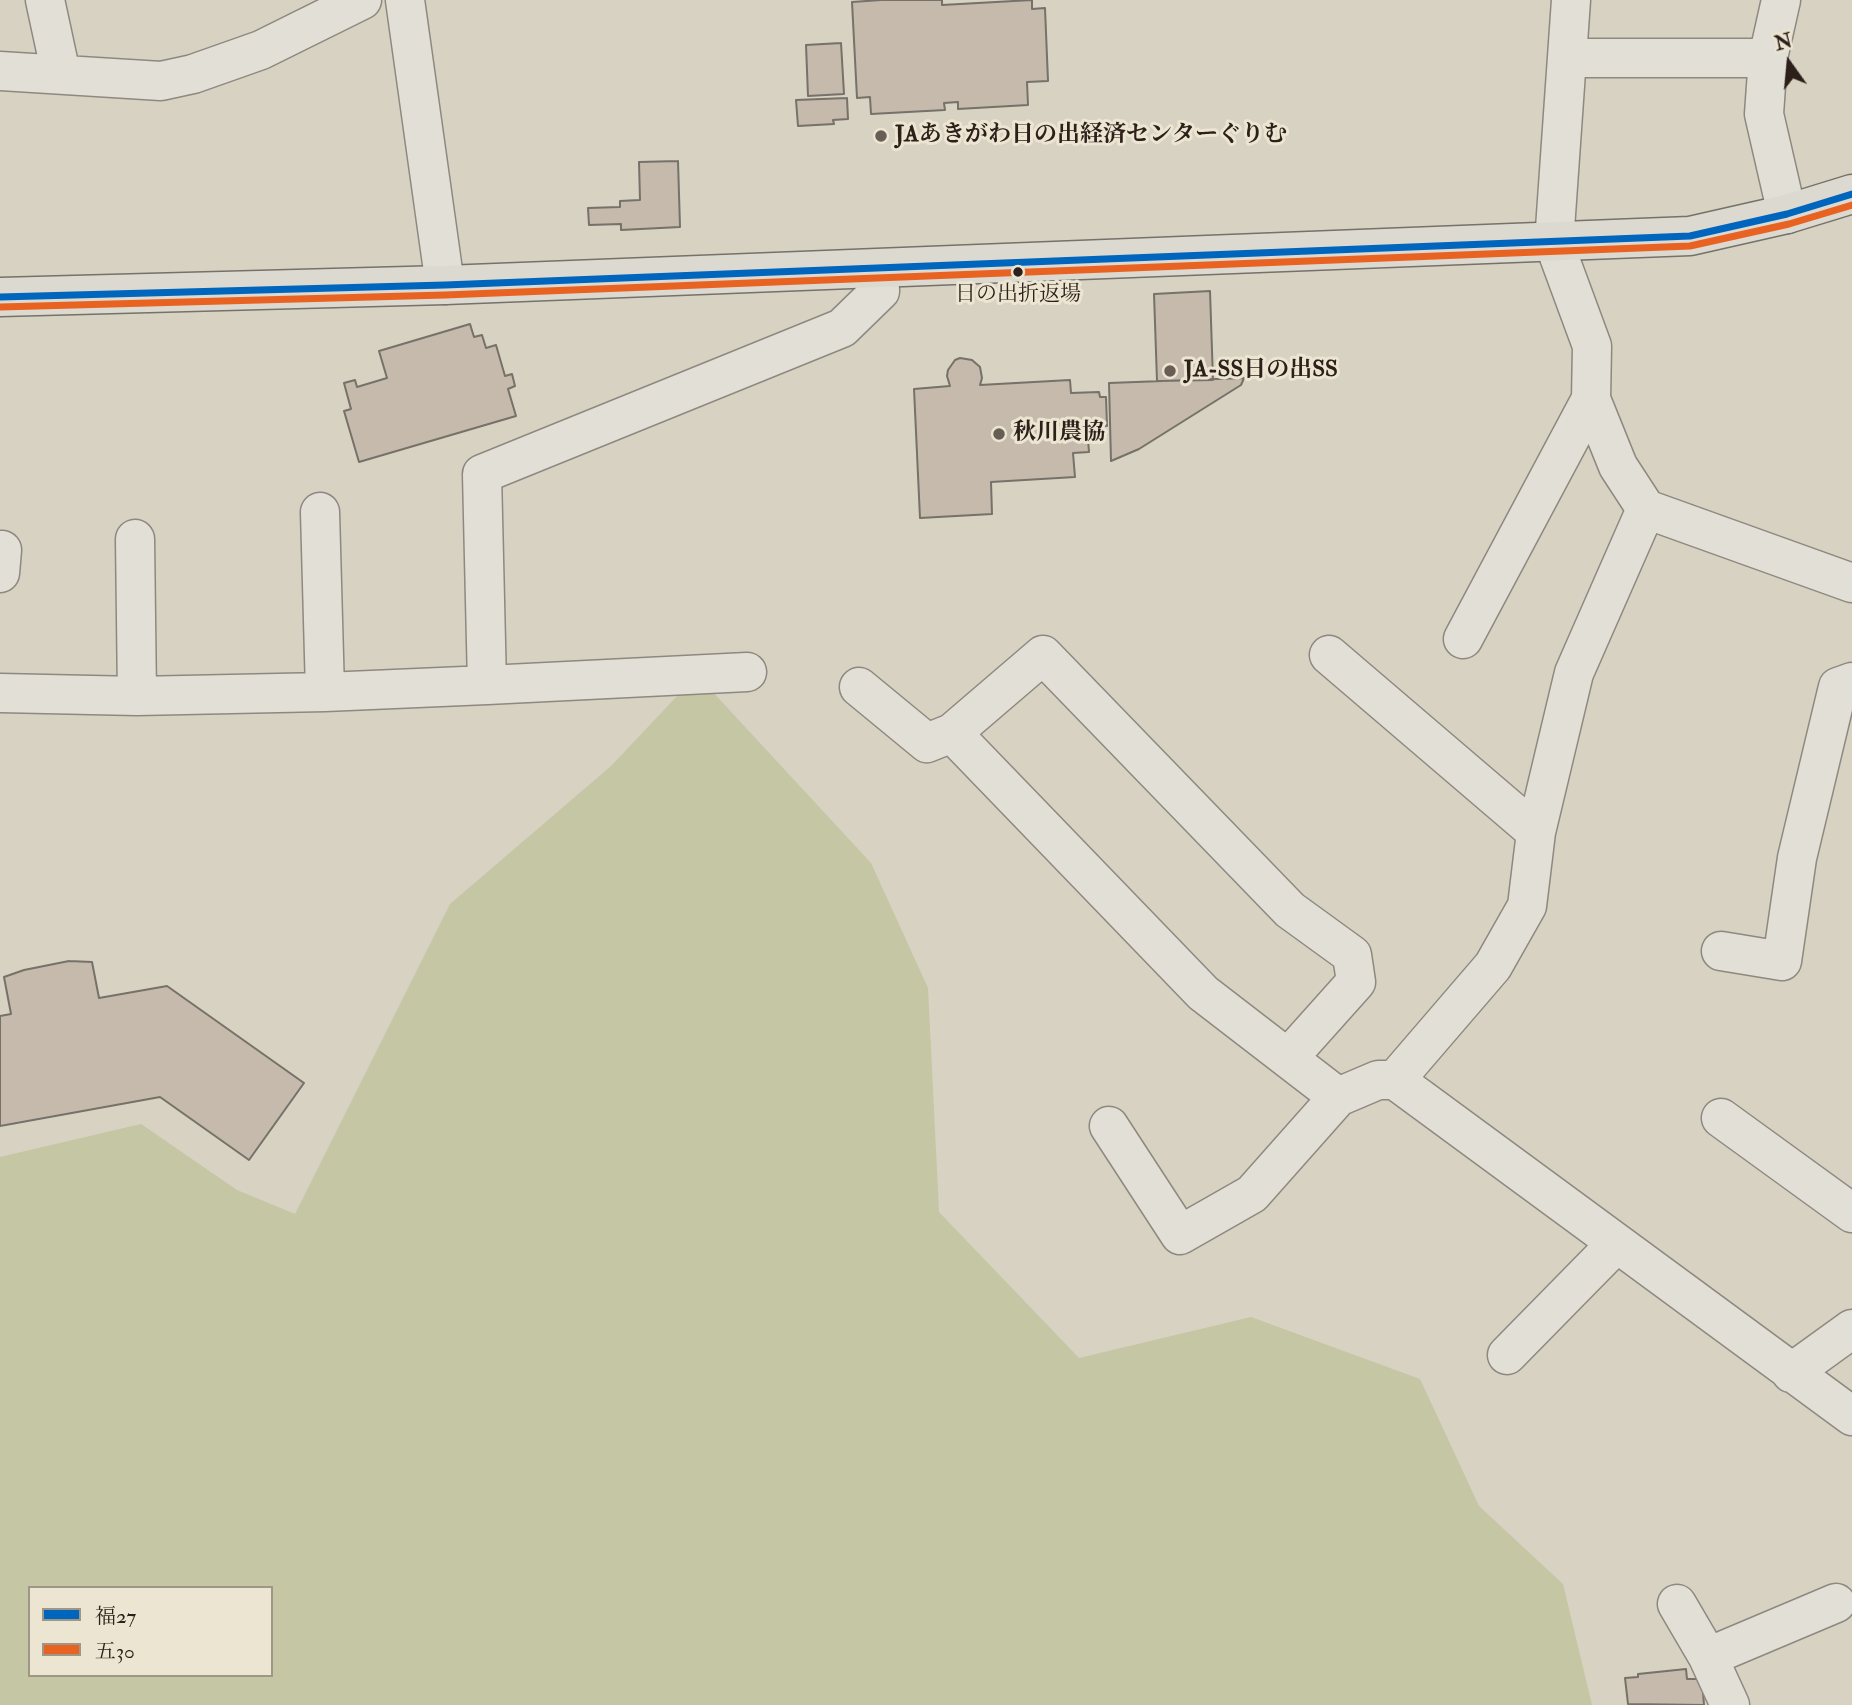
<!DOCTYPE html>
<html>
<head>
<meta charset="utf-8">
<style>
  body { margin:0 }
  #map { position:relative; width:1852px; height:1705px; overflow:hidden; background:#d7d2c2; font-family:"IM FELL Double Pica","Noto Serif JP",serif }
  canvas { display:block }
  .legend { position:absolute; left:28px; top:1586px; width:245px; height:91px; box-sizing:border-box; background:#ebe5d2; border:2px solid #9f9688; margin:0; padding:9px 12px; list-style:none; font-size:21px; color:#2d201a }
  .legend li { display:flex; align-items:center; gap:14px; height:35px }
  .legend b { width:35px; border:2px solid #9f9688 }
  .north { position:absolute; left:1754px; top:28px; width:70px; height:70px; -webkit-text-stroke:5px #ebe5d2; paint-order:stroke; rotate:345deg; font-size:19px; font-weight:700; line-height:28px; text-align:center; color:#2d201a }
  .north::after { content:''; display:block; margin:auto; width:24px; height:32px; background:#2d201a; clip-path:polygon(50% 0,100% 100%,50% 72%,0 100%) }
</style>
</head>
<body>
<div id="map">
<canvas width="1852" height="1705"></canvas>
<ul class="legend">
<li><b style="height:9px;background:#0065bd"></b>福27</li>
<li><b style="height:9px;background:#e86222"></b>五30</li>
</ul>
<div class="north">N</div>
</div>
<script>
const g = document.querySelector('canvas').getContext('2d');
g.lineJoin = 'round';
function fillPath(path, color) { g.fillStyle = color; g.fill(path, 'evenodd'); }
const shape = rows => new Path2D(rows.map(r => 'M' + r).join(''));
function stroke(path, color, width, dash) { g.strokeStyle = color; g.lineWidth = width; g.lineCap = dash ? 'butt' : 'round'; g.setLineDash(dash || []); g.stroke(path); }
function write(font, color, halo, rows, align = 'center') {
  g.font = font + ' "IM FELL Double Pica","Noto Serif JP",serif'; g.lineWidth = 6; g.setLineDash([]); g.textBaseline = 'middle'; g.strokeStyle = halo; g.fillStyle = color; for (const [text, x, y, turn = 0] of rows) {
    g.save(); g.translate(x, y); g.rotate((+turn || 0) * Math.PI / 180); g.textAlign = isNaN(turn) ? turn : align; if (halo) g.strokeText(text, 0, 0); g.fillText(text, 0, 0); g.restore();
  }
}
fillPath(shape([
  [697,675,871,863,928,988,939,1212,1079,1358,1251,1317,1420,1379,1479,1506,1563,1584,1592,1705,0,1705,0,1157,141,1124,237,1190,295,1214,450,904,611,766],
  [30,1588,271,1588,271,1675,30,1675]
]), '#c5c6a4');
const building = shape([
  [881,0,942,0,942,5,1032,0,1032,9,1045,8,1048,81,1027,82,1028,105,958,109,958,102,944,103,945,110,871,114,870,97,857,98,852,2,881,0],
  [841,43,844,94,808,96,806,45,841,43],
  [847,98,848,119,833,120,834,124,798,126,796,100,847,98],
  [678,161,680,227,621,230,621,224,589,225,588,208,620,207,620,201,640,200,639,162,678,161],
  [1210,291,1213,380,1157,381,1154,294,1210,291],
  [470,324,474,337,482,335,486,348,496,345,505,376,512,374,515,386,508,389,516,416,359,462,344,411,351,409,344,383,355,380,357,387,387,378,379,351,470,324],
  [960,358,972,360,980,367,982,378,980,385,1070,380,1071,393,1099,392,1100,397,1106,397,1107,426,1087,427,1089,452,1073,453,1075,477,991,482,992,514,920,518,914,389,950,386,947,376,948,370,955,360,960,358],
  [1244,378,1241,385,1139,449,1111,461,1109,383,1244,378],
  [69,961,92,962,99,998,167,986,304,1083,249,1160,160,1097,0,1126,0,1016,11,1014,4,977,24,970,69,961],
  [1686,1669,1687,1679,1702,1679,1704,1705,1628,1704,1625,1678,1638,1677,1638,1674,1686,1669]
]);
fillPath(building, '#c5baac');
stroke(building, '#767169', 2);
const minor = shape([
  [45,0,61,74],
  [405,0,445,285],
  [1571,0,1554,243,1592,346,1591,399,1618,466,1646,509,1852,583],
  [1781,0,1768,58,1764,114,1787,214],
  [1567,58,1768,58],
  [0,71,161,81,193,74,261,50,362,0],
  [320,512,325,692],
  [135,539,137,696],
  [0,573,2,550],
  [1463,639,1591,399],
  [1329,655,1536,832],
  [487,685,747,672],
  [859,687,927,743,952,733,1043,655,1290,910,1352,955,1356,982,1288,1058],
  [0,693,137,696,325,692,487,685,482,474,842,328,880,291,879,269],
  [952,733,1203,993,1338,1097,1378,1080,1395,1080,1852,1416],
  [1721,951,1782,961,1797,858,1838,687,1852,682],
  [1395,1080,1493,966,1527,906,1536,832,1574,673,1646,509],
  [1721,1118,1852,1213],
  [1109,1126,1180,1235,1252,1194,1338,1097],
  [1507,1355,1616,1244],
  [1791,1373,1852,1329],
  [1677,1604,1708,1657,1730,1705],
  [1708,1657,1836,1603]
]);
const major = shape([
  [0,297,445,285,1690,236,1787,214,1852,194]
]);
stroke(minor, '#8e8980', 41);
stroke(major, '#767169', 41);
stroke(minor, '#e1dfd6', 38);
stroke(major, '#dcd9d0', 38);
stroke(shape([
  [0,297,445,285,1690,236,1787,214,1852,194]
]), '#0065bd', 7);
stroke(shape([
  [0,307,445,295,1690,246,1789,224,1852,205]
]), '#e86222', 7);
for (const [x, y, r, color] of [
  [881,136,7,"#685e55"],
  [1018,272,6,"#2d201a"],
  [1170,371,7,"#685e55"],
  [999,434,7,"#685e55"]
]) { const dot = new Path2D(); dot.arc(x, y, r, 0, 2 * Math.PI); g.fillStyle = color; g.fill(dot); stroke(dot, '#ebe5d2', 2.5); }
write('21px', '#2d201a', '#ebe5d2', [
  ["日の出折返場",1018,295]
]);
write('bold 23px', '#2d201a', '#ebe5d2', [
  ["JAあきがわ日の出経済センターぐりむ",895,136],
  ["JA-SS日の出SS",1184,371],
  ["秋川農協",1013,434]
], 'left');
</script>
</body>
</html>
